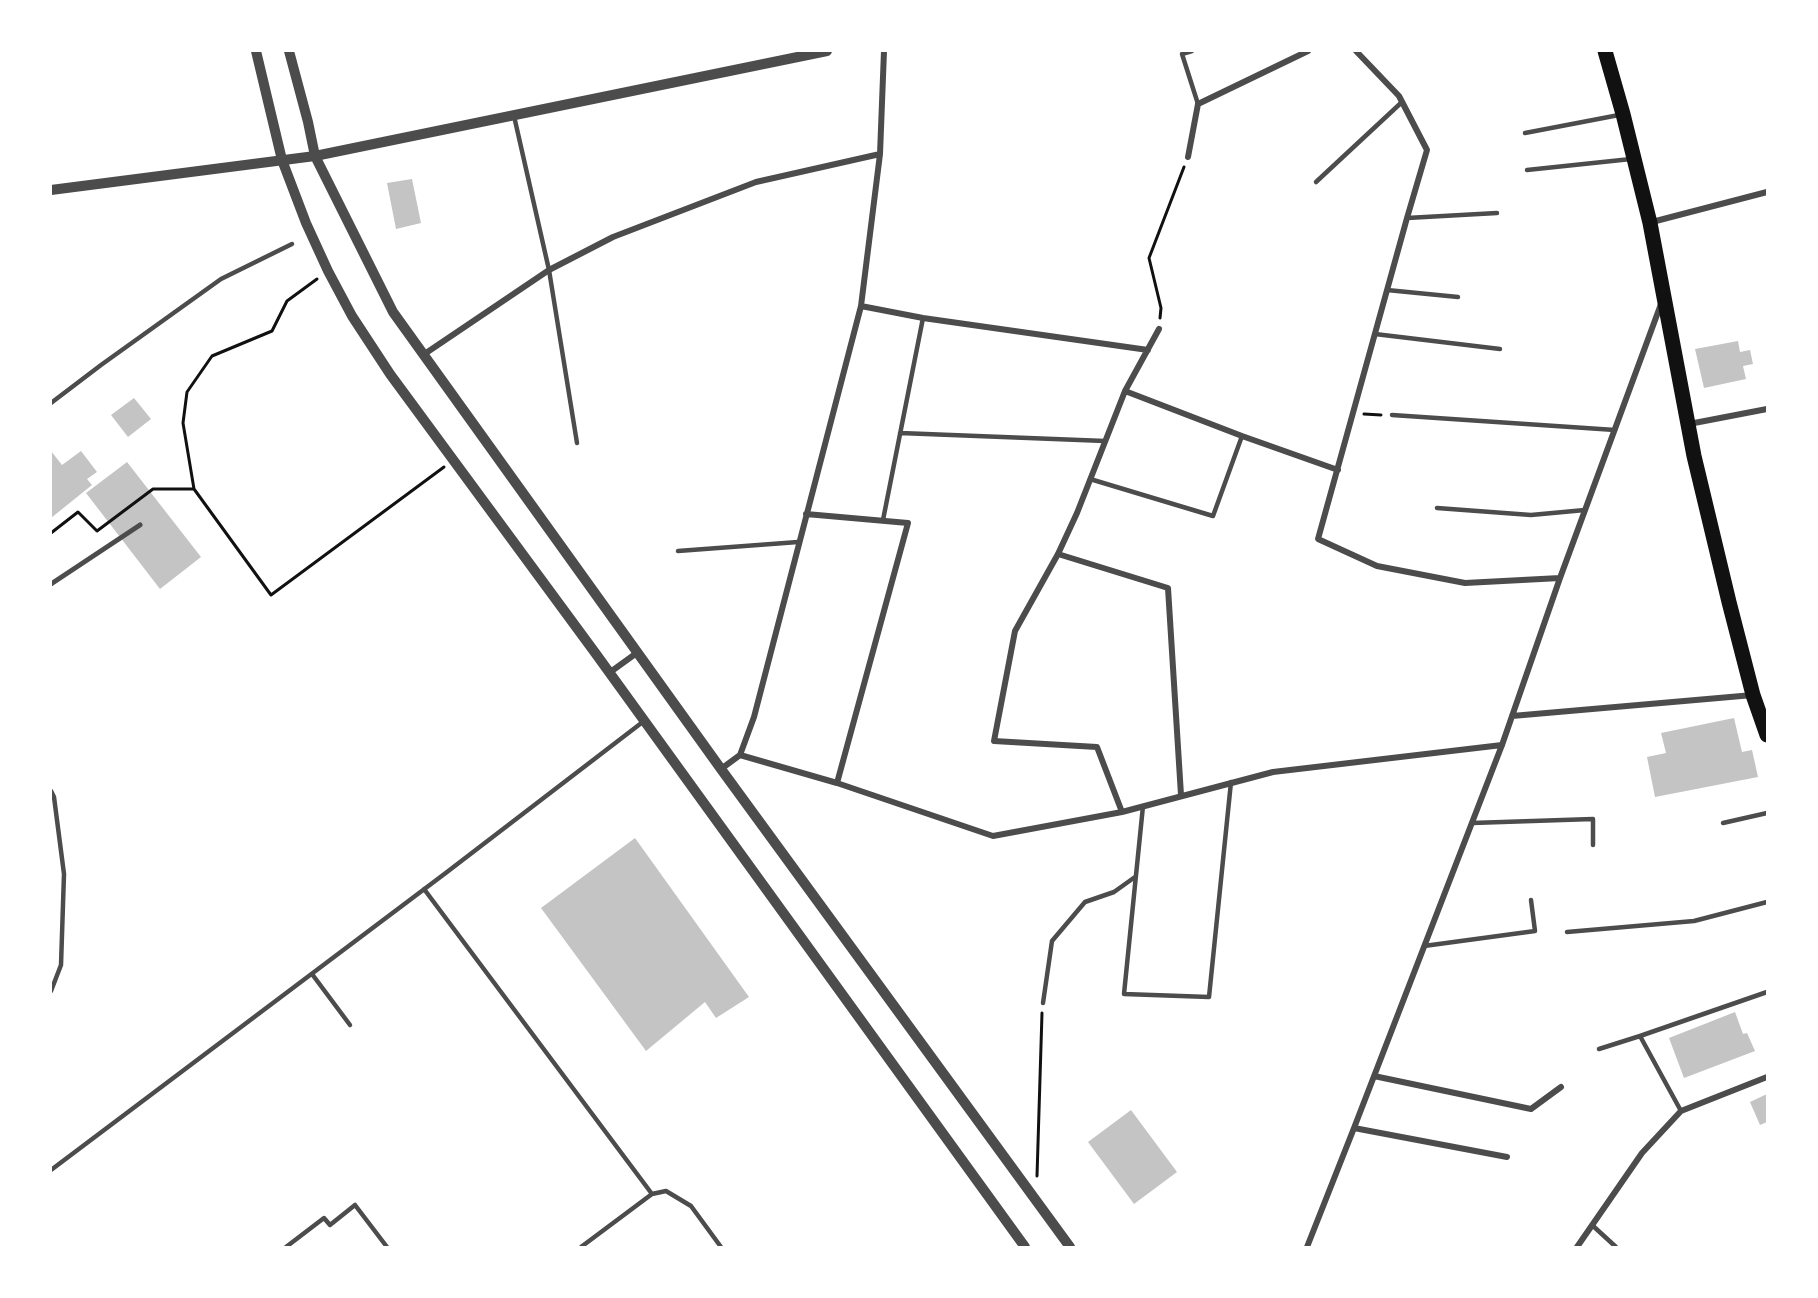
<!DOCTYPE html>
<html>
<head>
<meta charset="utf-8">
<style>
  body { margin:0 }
  #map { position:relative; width:1818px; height:1298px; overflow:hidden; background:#fff; font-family:"Space Grotesk",sans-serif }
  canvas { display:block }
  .frame { position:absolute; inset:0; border:52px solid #fff; pointer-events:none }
</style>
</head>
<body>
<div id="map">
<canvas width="1818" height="1298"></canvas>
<div class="frame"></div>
</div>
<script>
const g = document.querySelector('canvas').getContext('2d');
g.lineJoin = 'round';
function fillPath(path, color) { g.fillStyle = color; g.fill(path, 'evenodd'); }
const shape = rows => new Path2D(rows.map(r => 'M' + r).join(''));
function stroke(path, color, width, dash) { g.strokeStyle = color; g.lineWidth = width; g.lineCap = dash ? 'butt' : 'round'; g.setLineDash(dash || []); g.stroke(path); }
fillPath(shape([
  [412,179,421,223,396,229,387,183],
  [1738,341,1740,352,1750,350,1753,364,1743,366,1746,379,1704,388,1695,349],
  [134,398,151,419,128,437,111,415],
  [51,451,62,465,81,451,97,472,87,479,92,485,51,518],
  [127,462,201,557,160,589,86,493],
  [1734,718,1742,752,1752,750,1758,777,1655,797,1647,757,1666,753,1661,733],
  [635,838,749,997,716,1018,705,1002,646,1051,541,908],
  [1735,1012,1743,1034,1747,1033,1755,1051,1684,1078,1669,1038],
  [1767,1094,1767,1122,1760,1125,1750,1102],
  [1131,1110,1177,1172,1134,1204,1088,1142]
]), '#c4c4c4');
stroke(shape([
  [317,279,287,301,272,331,212,356,187,392,183,423,194,489,271,595,444,467],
  [1160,318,1161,308,1149,258,1184,167],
  [1364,414,1381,415],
  [51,533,78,512,97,531,153,489,194,489],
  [1037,1176,1042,1013]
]), '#111', 3);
stroke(shape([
  [1192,51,1182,54,1198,104],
  [514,116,549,270,577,443],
  [1525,133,1619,115],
  [1527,170,1631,159],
  [1316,182,1402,102],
  [1407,218,1497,213],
  [1387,290,1458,297],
  [1375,334,1500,349],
  [51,403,101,365,221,279,292,244],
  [1392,415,1615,430],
  [900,433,1105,441],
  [1090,479,1213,516,1242,436],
  [1437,508,1531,515,1585,510],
  [883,520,923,318],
  [678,551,798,542],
  [51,791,54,797,64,874,61,965,51,991],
  [1143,806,1124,994,1209,997,1231,782],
  [1472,823,1593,819,1593,845],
  [1723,823,1767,813],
  [424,889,652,1194,666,1191,691,1206,721,1247],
  [1567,932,1694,921,1767,902],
  [1424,946,1535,931,1531,900],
  [312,974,350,1025],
  [1043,1003,1052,941,1085,902,1114,892,1135,877],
  [1599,1049,1640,1036],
  [1681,1111,1640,1036,1767,992],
  [51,1170,447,872,644,721],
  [1592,1225,1616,1247],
  [286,1247,324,1218,330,1225,355,1205,387,1247],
  [581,1247,652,1194]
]), '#4c4c4c', 4.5);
stroke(shape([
  [51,584,140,525]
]), '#4c4c4c', 5);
stroke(shape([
  [1356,51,1399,96,1427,150,1407,218,1318,539,1377,566,1465,583,1560,578],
  [1188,157,1198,104,1308,51],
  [1652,222,1767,192],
  [861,306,923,318,1148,350],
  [423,355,549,270,613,237,756,182,880,154],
  [1125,391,1242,436,1338,470],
  [1689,424,1767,409],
  [806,514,908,523,837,783],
  [1058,554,1168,588,1181,795],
  [609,673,638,652],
  [1512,716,1753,695],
  [740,755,754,717,861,306,880,154,884,51],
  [721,769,740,755,837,783,993,836,1122,812,1273,772,1502,745],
  [1122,812,1097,747,994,741,1015,631,1058,554,1077,513,1125,391,1159,329],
  [1374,1076,1531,1109,1561,1087],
  [1354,1128,1507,1157],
  [1307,1247,1354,1128,1502,745,1560,578,1661,304],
  [1577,1247,1642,1153,1681,1111,1767,1077]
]), '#4c4c4c', 6);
stroke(shape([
  [256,51,282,160,306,223,328,271,352,316,390,374,596,654,1025,1247],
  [289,51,308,122,315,156,393,312,721,769,1070,1247],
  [51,190,315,156,827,51]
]), '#4c4c4c', 10);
stroke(shape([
  [1605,51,1623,114,1650,223,1694,456,1729,602,1753,695,1767,735]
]), '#111', 15);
</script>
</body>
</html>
